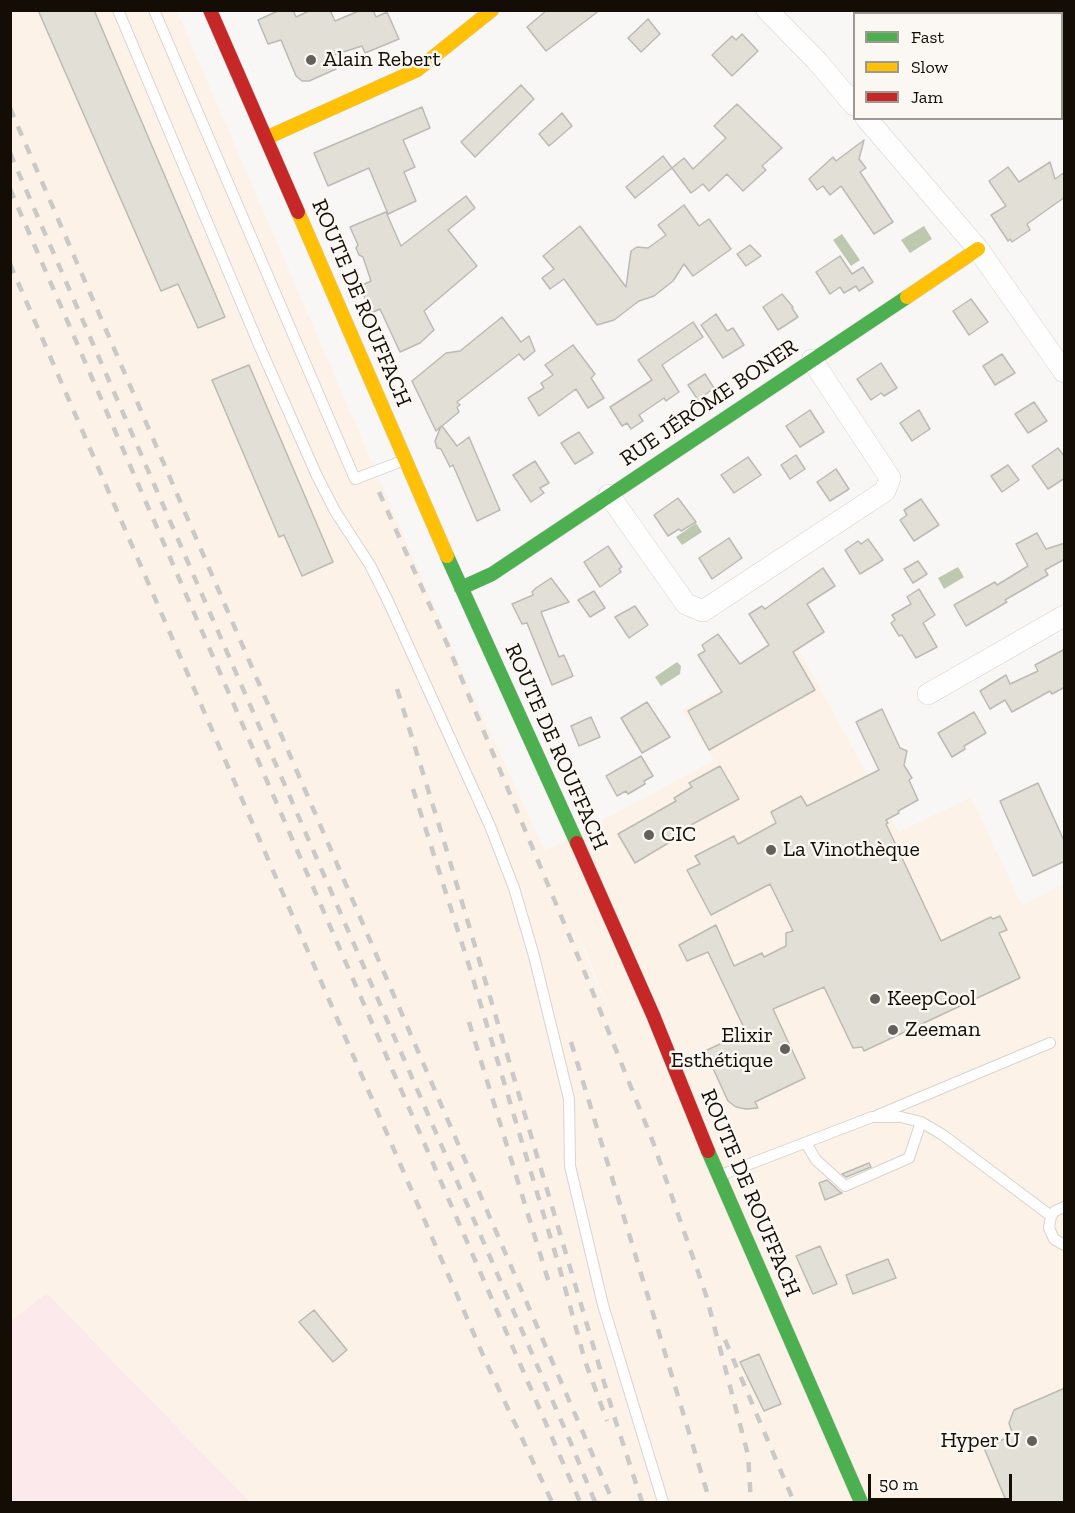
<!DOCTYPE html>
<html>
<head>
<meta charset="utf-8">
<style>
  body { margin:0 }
  #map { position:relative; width:1075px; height:1513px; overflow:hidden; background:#f9f7f5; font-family:"Zilla Slab",serif }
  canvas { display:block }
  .frame { position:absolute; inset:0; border:12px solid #140d06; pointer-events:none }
  .legend { position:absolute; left:853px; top:12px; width:210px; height:108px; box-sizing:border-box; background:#fbf7f3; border:2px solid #9f9994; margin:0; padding:8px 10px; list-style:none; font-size:18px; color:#140d06 }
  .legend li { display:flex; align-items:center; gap:12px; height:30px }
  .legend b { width:30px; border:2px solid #9f9994 }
  .scale { position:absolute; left:868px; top:1474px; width:144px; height:27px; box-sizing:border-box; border:3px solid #140d06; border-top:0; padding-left:8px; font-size:18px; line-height:21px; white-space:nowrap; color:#140d06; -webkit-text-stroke:4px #fbf7f3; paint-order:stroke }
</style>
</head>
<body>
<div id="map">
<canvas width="1075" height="1513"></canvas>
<div class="frame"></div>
<ul class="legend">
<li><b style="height:8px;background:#4caf50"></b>Fast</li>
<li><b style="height:8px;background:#ffc107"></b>Slow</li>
<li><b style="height:8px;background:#c62828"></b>Jam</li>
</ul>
<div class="scale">50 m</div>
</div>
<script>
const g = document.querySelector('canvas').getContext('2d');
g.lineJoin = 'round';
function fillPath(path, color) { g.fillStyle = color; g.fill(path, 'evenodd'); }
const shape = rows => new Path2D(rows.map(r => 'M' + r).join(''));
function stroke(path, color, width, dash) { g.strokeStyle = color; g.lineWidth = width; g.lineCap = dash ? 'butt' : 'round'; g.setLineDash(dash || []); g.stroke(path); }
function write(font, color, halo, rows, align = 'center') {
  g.font = font + ' "Zilla Slab",serif'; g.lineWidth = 5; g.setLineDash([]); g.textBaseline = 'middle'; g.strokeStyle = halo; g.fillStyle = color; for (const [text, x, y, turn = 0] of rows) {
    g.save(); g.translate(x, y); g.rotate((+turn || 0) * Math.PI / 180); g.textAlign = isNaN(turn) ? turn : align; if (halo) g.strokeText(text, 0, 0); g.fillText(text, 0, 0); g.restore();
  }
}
fillPath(shape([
  [11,11,177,11,468,684,545,851,714,760,682,710,797,646,899,832,971,797,1022,905,1064,884,1064,1502,250,1502,48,1293,11,1321],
  [571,915,624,1045,591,969]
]), '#fcf2e8');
fillPath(shape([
  [47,1293,250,1502,11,1502,11,1321]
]), '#fce9eb');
fillPath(shape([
  [924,226,932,239,910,253,901,240],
  [842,234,860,260,851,266,833,240],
  [696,523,702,532,682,545,676,537],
  [958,567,964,577,944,589,938,578],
  [677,662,681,666,680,674,661,686,655,677]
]), '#bec8ae');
const building = shape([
  [38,10,94,10,225,317,198,328,178,284,161,291,38,10],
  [280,10,293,10,296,17,311,10,330,10,335,21,361,10,373,10,376,17,387,12,399,39,365,53,362,46,331,56,336,69,309,81,302,81,296,76,281,40,268,44,258,20,280,10],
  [547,10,600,10,546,51,527,27,547,10],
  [648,19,660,34,641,52,628,38,648,19],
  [742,34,758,51,732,76,712,55,732,36,736,40,742,34],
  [521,85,534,99,475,157,461,142,521,85],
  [737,104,782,148,762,166,766,170,743,191,727,174,709,191,703,184,691,193,672,168,684,158,693,169,726,138,714,126,737,104],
  [422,107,430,128,403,140,415,167,404,172,416,201,388,214,369,168,328,186,314,153,422,107],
  [562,113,572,126,549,146,539,134,562,113],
  [864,140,859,159,866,168,860,172,893,222,874,234,841,186,830,195,823,186,817,190,809,179,833,157,836,161,864,140],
  [663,156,672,168,635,198,626,187,663,156],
  [1050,162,1055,179,1065,172,1065,197,1027,224,1030,230,1012,242,1010,239,1008,241,991,215,1006,206,989,181,1008,167,1019,182,1050,162],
  [466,196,475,208,448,230,477,266,424,311,434,330,420,343,400,352,380,309,371,313,360,286,371,281,363,257,359,255,356,248,358,245,350,227,386,212,401,246,466,196],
  [684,205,699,226,709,219,731,249,693,276,684,264,673,281,654,296,639,301,614,320,597,325,564,279,550,289,542,278,554,269,543,256,580,226,626,287,631,251,637,247,648,248,666,235,658,225,684,205],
  [750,245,761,256,746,266,737,254,750,245],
  [840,256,852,274,863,267,873,282,859,291,856,286,844,293,840,287,830,294,816,272,840,256],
  [782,294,793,307,792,308,798,317,778,330,763,307,782,294],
  [971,299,988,322,969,335,953,311,971,299],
  [716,314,727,331,733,328,744,345,723,358,701,325,716,314],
  [502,317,521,342,529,336,535,351,524,360,519,354,457,402,460,405,457,407,459,412,442,426,457,446,469,437,500,510,477,521,453,465,450,467,441,449,437,448,435,441,441,426,436,431,412,381,446,353,460,351,502,317],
  [693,322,703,337,662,365,679,392,666,401,664,398,639,415,643,421,631,429,627,423,622,426,610,407,652,380,638,360,693,322],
  [573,345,595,374,591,378,604,398,588,408,576,389,539,416,528,398,544,388,541,383,553,375,545,365,573,345],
  [1002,354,1015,373,995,385,983,366,1002,354],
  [881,363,897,388,884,396,881,393,871,400,857,379,881,363],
  [249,365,333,562,302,576,284,535,279,537,212,380,249,365],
  [705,374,714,388,698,400,688,385,705,374],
  [1034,402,1047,421,1028,433,1015,414,1034,402],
  [810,410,824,432,800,447,786,426,810,410],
  [919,410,930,429,912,441,900,423,919,410],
  [579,432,593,453,575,464,561,443,579,432],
  [1058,448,1065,457,1065,478,1048,489,1032,466,1058,448],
  [796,455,805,469,790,479,781,465,796,455],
  [748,457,761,475,734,493,721,475,748,457],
  [535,461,549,483,540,488,544,493,531,502,513,475,535,461],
  [1008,465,1019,480,1002,492,991,476,1008,465],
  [836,469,849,489,830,501,817,482,836,469],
  [678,498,696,522,681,531,679,529,668,536,654,515,678,498],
  [921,499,939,525,914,541,900,520,907,515,904,510,921,499],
  [1037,533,1046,549,1065,543,1065,559,1045,570,1048,575,1005,600,1007,602,966,626,954,605,995,582,997,585,1028,566,1016,544,1037,533],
  [729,538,742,558,712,579,699,558,729,538],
  [868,539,883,560,860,574,845,550,858,541,861,544,868,539],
  [608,546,622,567,619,569,621,572,600,587,584,562,608,546],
  [918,561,927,574,913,583,904,569,918,561],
  [823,568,835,586,807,604,824,632,793,652,815,690,709,750,688,711,722,692,698,655,705,651,702,645,718,634,740,664,769,645,749,614,762,606,765,609,823,568],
  [551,578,569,602,541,612,559,657,564,655,573,676,552,685,527,623,522,624,512,604,533,595,532,592,536,588,551,578],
  [919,589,935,615,923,623,937,647,916,658,902,635,899,636,891,623,895,620,892,615,911,604,907,597,919,589],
  [594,591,605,608,590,617,578,600,594,591],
  [635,606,648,625,629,638,615,617,635,606],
  [1065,649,1065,687,1052,694,1050,691,1012,712,1005,700,990,709,980,691,1006,675,1010,684,1038,671,1035,665,1065,649],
  [647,702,670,737,642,753,621,718,647,702],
  [882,709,900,748,907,751,904,765,912,778,909,780,918,800,898,811,899,813,886,820,888,823,886,824,941,941,991,917,993,919,1000,916,1007,930,999,933,1020,978,864,1051,862,1047,853,1048,824,987,773,1009,805,1078,755,1102,758,1108,746,1109,736,1107,728,1101,705,1051,746,1032,708,952,687,961,679,945,716,925,734,966,762,953,764,957,786,946,786,933,793,931,770,884,711,915,687,870,700,864,695,856,734,836,738,844,776,823,771,812,801,796,807,806,879,770,856,722,882,709],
  [974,712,986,733,964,746,965,749,952,757,938,733,974,712],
  [591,717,600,737,579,746,571,726,591,717],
  [641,756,653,776,644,781,645,784,628,794,626,791,617,796,606,776,641,756],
  [720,766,739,799,678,832,680,836,635,863,618,834,676,801,674,798,692,787,689,783,720,766],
  [1038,783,1065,843,1065,861,1033,876,1000,801,1038,783],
  [869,1163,871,1167,846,1177,842,1174,869,1163],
  [827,1180,840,1192,842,1193,825,1200,819,1183,827,1180],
  [820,1246,837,1284,813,1294,796,1256,820,1246],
  [888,1259,896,1278,853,1294,846,1275,888,1259],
  [314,1310,347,1350,333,1362,299,1322,314,1310],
  [759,1354,781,1404,764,1411,740,1362,759,1354],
  [1065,1388,1065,1503,1007,1503,984,1448,1013,1435,1009,1423,1014,1410,1065,1388]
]);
fillPath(building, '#e1dfd6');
stroke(building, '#bcbab4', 1.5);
const lane = shape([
  [118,10,259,345,317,476,335,511,370,565,388,601,490,826,514,888,534,956,569,1099,570,1166,603,1305,663,1502],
  [154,10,355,479,402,461],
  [878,1115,1050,1043],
  [806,1143,816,1160,845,1186,909,1158,921,1122],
  [721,1175,872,1117,901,1117,921,1122,943,1135,1051,1216],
  [1064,1207,1055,1211,1051,1216,1049,1228,1054,1239,1064,1245]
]);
const street = shape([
  [767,10,817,61,854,105],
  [866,118,978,249,1064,372],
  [609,495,686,604,703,611,885,491,890,478,812,360],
  [928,694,1064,616]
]);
const fast = shape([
  [447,556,577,843],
  [461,588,492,574,907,297],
  [708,1151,861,1502]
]);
const slow = shape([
  [266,138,417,70,492,10],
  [298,212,447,556],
  [907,297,978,249]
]);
const jam = shape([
  [210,10,298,212],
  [577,843,653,1015,708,1151]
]);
stroke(lane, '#d8d4cf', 12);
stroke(street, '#d8d4cf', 22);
stroke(fast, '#d8d4cf', 15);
stroke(slow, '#d8d4cf', 15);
stroke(jam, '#d8d4cf', 15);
stroke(lane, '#fefefe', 10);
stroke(street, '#fefefe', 21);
stroke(fast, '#4caf50', 14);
stroke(slow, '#ffc107', 14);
stroke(jam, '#c62828', 14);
stroke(shape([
  [10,108,613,1502],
  [10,153,570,1441,595,1502],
  [10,189,580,1502],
  [10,264,486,1362,552,1502],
  [379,492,448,646,587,978,653,1142,706,1295,748,1455,751,1502],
  [397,689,443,838,614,1416,642,1502],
  [413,789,471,972,559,1266,585,1361,607,1421],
  [469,1022,549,1283],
  [571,1042,710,1502],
  [725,1340,794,1502]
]), '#cac9c8', 4.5, [10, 10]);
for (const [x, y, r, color] of [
  [311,60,6,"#645f5a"],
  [649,835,6,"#645f5a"],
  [771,850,6,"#645f5a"],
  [875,999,6,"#645f5a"],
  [893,1030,6,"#645f5a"],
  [785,1049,6,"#645f5a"],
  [1032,1441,6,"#645f5a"]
]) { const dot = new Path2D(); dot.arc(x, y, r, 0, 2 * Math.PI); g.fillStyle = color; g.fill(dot); stroke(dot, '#fbf7f3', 2); }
write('22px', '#140d06', '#fbf7f3', [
  ["Alain Rebert",323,60],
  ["CIC",661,835],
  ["La Vinothèque",783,850],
  ["KeepCool",887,999],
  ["Zeeman",905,1030],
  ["Elixir",773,1036,"right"],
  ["Esthétique",773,1061,"right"],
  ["Hyper U",1020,1441,"right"]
], 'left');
write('22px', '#140d06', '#fbf7f3', [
  ["ROUTE DE ROUFFACH",361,303,67],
  ["RUE JÉRÔME BONER",709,403,-34],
  ["ROUTE DE ROUFFACH",556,747,66],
  ["ROUTE DE ROUFFACH",750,1193,67]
]);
</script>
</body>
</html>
